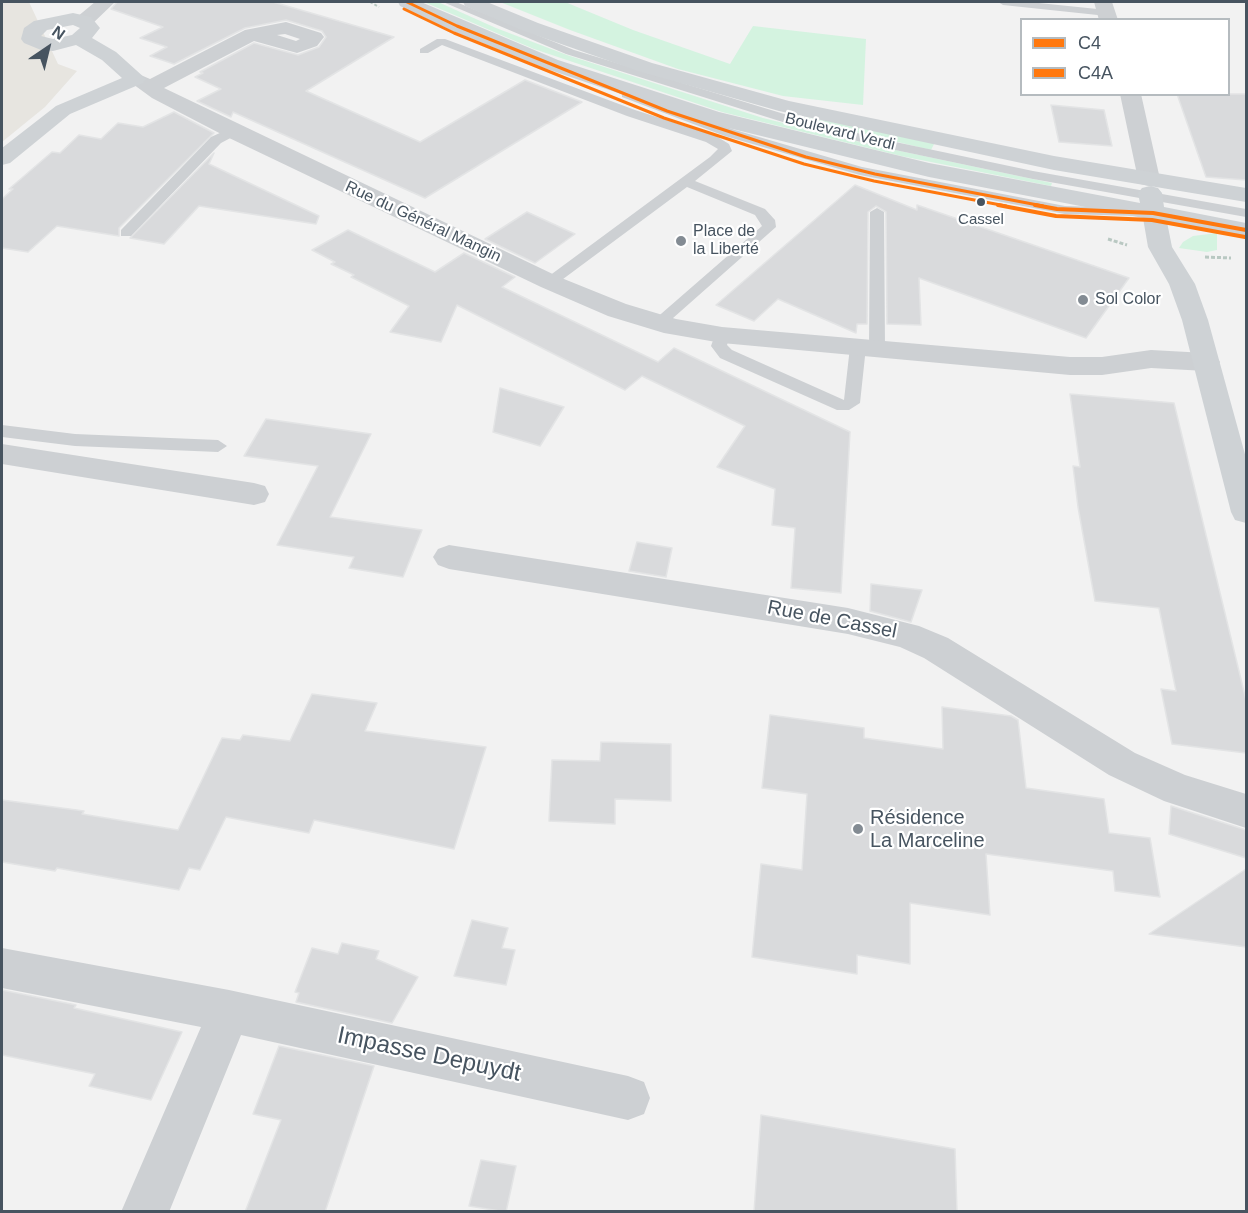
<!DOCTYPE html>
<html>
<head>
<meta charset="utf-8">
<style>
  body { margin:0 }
  #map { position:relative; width:1248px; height:1213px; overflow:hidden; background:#f2f2f2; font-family:Arial,sans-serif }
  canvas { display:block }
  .frame { position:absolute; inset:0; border:3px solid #475460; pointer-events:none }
  .legend { position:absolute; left:1020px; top:18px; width:210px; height:78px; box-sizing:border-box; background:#fff; border:2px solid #b5bbbf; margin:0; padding:8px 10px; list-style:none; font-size:18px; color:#475460 }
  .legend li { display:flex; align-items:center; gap:12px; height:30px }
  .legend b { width:30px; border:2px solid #b5bbbf }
  .north { position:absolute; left:18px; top:18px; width:60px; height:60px; -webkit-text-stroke:4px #fff; paint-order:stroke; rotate:35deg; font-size:16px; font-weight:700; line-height:24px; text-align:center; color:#475460 }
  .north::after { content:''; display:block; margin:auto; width:21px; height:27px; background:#475460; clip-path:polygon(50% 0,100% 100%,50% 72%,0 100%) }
</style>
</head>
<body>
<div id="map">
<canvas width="1248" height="1213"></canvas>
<div class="frame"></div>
<ul class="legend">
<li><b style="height:8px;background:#ff780e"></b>C4</li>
<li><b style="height:8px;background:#ff780e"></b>C4A</li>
</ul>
<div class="north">N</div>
</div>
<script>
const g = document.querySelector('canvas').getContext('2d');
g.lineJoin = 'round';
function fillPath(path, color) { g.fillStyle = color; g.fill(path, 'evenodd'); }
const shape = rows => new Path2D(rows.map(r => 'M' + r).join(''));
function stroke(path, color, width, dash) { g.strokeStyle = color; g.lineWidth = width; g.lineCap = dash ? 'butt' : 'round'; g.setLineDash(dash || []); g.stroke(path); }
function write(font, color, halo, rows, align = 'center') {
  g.font = font + ' Arial,sans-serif'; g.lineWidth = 4.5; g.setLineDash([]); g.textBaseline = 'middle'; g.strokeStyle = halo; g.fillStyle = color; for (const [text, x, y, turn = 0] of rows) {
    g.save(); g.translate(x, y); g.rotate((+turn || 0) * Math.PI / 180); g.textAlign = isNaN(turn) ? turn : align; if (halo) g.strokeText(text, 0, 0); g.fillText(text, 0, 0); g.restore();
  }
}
fillPath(shape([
  [2,2,29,2,58,64,77,71,45,107,2,142]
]), '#e7e5e0');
fillPath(shape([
  [424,2,438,2,496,28,567,55,763,118,872,145,1052,183,1051,186,901,156,722,112,534,49],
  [500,2,565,2,633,30,730,64,753,26,866,39,863,105,783,96,678,69,570,30],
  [794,115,877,130,935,142,931,150,793,117],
  [1217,233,1217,250,1207,252,1179,248,1183,242,1193,236]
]), '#d4f3e0');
const building = shape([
  [117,2,273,2,394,37,306,91,420,142,525,80,582,102,425,198,233,112,231,117,197,101,221,89,195,77,203,73,200,72,254,43,298,55,319,47,326,37,322,31,286,20,245,28,174,64,150,56,167,47,140,38,163,27,111,9,117,2],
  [1177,94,1246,94,1246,180,1206,177,1177,94],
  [1051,105,1104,110,1112,146,1059,142,1051,105],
  [174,112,214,133,119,228,119,236,57,226,28,252,2,248,2,199,13,189,9,189,52,152,60,153,79,135,101,139,118,123,143,127,174,112],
  [214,153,209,164,319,216,316,224,199,206,164,244,130,238,214,153],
  [855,185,917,210,917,205,1129,278,1086,338,919,278,921,325,887,324,886,212,876,206,868,212,867,324,857,324,856,333,778,299,754,321,716,305,855,185],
  [527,212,575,234,535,263,485,239,527,212],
  [348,230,435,272,464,253,515,277,502,287,658,362,674,348,850,432,841,593,791,588,795,528,772,525,775,489,717,467,745,426,642,376,625,390,457,305,441,342,390,332,409,306,351,277,354,275,331,264,335,262,312,250,348,230],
  [500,388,564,407,540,446,493,432,500,388],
  [1070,394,1174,403,1246,700,1246,753,1172,744,1161,689,1176,691,1159,608,1095,601,1078,507,1073,466,1080,467,1070,394],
  [266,419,371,434,330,517,422,530,403,577,349,568,354,557,277,545,318,466,244,456,266,419],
  [637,542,672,548,666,577,629,571,637,542],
  [871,584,922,590,911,622,870,611,871,584],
  [312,694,377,703,365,731,486,747,454,849,314,820,309,833,226,817,200,870,189,868,179,890,57,868,55,871,2,862,2,800,84,811,82,814,178,830,222,738,240,740,243,735,290,741,312,694],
  [942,707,1011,716,1018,720,1026,788,1104,799,1109,833,1150,838,1160,897,1115,891,1113,871,986,854,990,915,910,903,910,964,857,955,857,974,752,957,761,864,802,870,807,794,762,788,770,715,864,728,864,738,943,749,942,707],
  [601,742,671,744,671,801,615,799,615,824,549,821,552,760,600,761,601,742],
  [1171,806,1246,830,1246,858,1169,834,1171,806],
  [1246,869,1246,947,1149,934,1246,869],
  [472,920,508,928,502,948,515,950,506,985,454,976,472,920],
  [342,943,379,951,376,959,418,977,392,1023,296,1002,299,993,295,992,312,948,338,954,342,943],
  [2,990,76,1005,74,1008,182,1032,151,1100,89,1086,95,1074,2,1055,2,990],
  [279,1046,374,1066,325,1212,245,1212,281,1120,253,1114,279,1046],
  [761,1115,955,1149,957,1212,754,1212,761,1115],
  [481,1160,516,1166,506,1212,469,1206,481,1160]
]);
fillPath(building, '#d9dadc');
stroke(building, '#e3e4e5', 1.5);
stroke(shape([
  [370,2,379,7]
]), '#b9c8c2', 2, [3, 2]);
stroke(shape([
  [1108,239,1127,245],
  [1205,257,1231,258]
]), '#b9c8c2', 3, [4, 2]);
fillPath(shape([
  [443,2,456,2,574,50,794,117,881,139,1033,171,1246,209,1246,217,1033,179,881,147,786,123,566,54,443,2],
  [998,2,1029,2,1107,10,1113,13,1107,16,1003,5,998,2],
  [437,39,445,39,635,110,716,136,729,144,732,151,695,181,765,209,775,220,776,227,664,326,659,328,651,323,654,320,762,226,755,215,687,187,555,285,545,285,543,282,545,279,710,157,718,149,706,142,627,116,442,45,428,53,420,53,420,49,437,39],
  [626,90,735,130,862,167,1065,206,1138,208,1145,212,1138,216,1065,214,860,175,725,136,622,97,622,91,626,90],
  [233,127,239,131,238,134,221,143,131,236,121,236,121,230,211,137,233,127],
  [877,208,884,212,885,348,877,353,869,348,870,212,877,208],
  [722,330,730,335,727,345,732,350,844,400,850,347,852,343,864,343,866,347,860,403,849,410,837,410,720,358,711,346,716,332,722,330],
  [2,425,75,434,218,440,227,446,218,452,75,446,2,437,2,425]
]), '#cdd0d3');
fillPath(shape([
  [95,2,115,2,91,25,77,25,75,21,77,17,95,2],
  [1094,2,1112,2,1118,20,1099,20,1094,2],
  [286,22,321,33,324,37,317,46,297,53,254,41,164,88,559,277,626,304,676,319,722,327,1070,357,1102,357,1151,350,1206,353,1216,356,1220,362,1216,368,1206,371,1151,368,1102,375,1070,375,722,343,664,333,608,316,541,287,225,136,152,98,126,79,129,75,136,73,150,79,245,30,286,22],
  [285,34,300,39,296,41,277,35,285,34],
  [1120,94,1141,94,1160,179,1157,184,1149,186,1141,184,1138,179,1120,94],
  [2,444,254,483,265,486,269,494,265,502,254,505,2,464,2,444],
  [449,545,848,608,919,626,948,638,1135,753,1185,775,1246,794,1246,828,1164,801,1109,775,924,658,900,647,848,634,449,569,438,565,433,557,438,549,449,545],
  [2,948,229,990,628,1076,644,1082,650,1098,644,1114,628,1120,241,1035,169,1212,121,1212,201,1027,2,988,2,948]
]), '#cdd0d3');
fillPath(shape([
  [398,2,421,2,558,60,719,112,929,163,1140,203,1138,193,1142,188,1150,186,1158,188,1162,193,1164,207,1246,223,1246,237,1167,222,1172,247,1195,284,1208,320,1246,458,1246,523,1235,520,1231,512,1182,320,1169,284,1148,247,1143,218,929,177,704,122,544,68,450,30,400,6,398,2],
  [463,2,487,2,538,23,652,63,789,101,1054,156,1246,188,1246,202,1054,170,779,111,638,71,524,31,465,6,463,2],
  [73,13,91,17,100,28,92,38,116,52,146,79,143,83,70,114,10,163,2,165,2,148,56,106,122,78,102,60,76,45,53,51,41,50,24,43,21,39,24,28,34,21,73,13],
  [73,25,80,28,72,35,53,39,41,36,47,30,73,25]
]), '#ced2d5');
stroke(shape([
  [407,2,457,26,667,111,806,157,875,174,1043,206]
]), '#ff780e', 3);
stroke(shape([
  [1035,205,1057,209,1153,213,1246,230]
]), '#ff780e', 4);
stroke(shape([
  [404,9,454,33,664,118,804,164,874,181,1006,206]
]), '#ff780e', 3);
stroke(shape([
  [998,205,1056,216,1152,220,1245,237]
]), '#ff780e', 4);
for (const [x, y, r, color] of [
  [981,202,5,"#475460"],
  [681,241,6,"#838b93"],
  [1083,300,6,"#838b93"],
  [858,829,6,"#838b93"]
]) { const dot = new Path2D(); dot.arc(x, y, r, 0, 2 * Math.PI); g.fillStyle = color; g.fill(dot); stroke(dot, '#fff', 2); }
write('15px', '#475460', '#fff', [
  ["Cassel",981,220]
]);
write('16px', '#475460', '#fff', [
  ["Boulevard Verdi",840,132,14],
  ["Rue du Général Mangin",423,222,25]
]);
write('16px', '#475460', '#fff', [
  ["Place de",693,232],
  ["la Liberté",693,250],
  ["Sol Color",1095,300]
], 'left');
write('20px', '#475460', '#fff', [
  ["Rue de Cassel",832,620,11]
]);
write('20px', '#475460', '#fff', [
  ["Résidence",870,818],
  ["La Marceline",870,841]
], 'left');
write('24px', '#475460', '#fff', [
  ["Impasse Depuydt",429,1055,12]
]);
</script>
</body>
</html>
